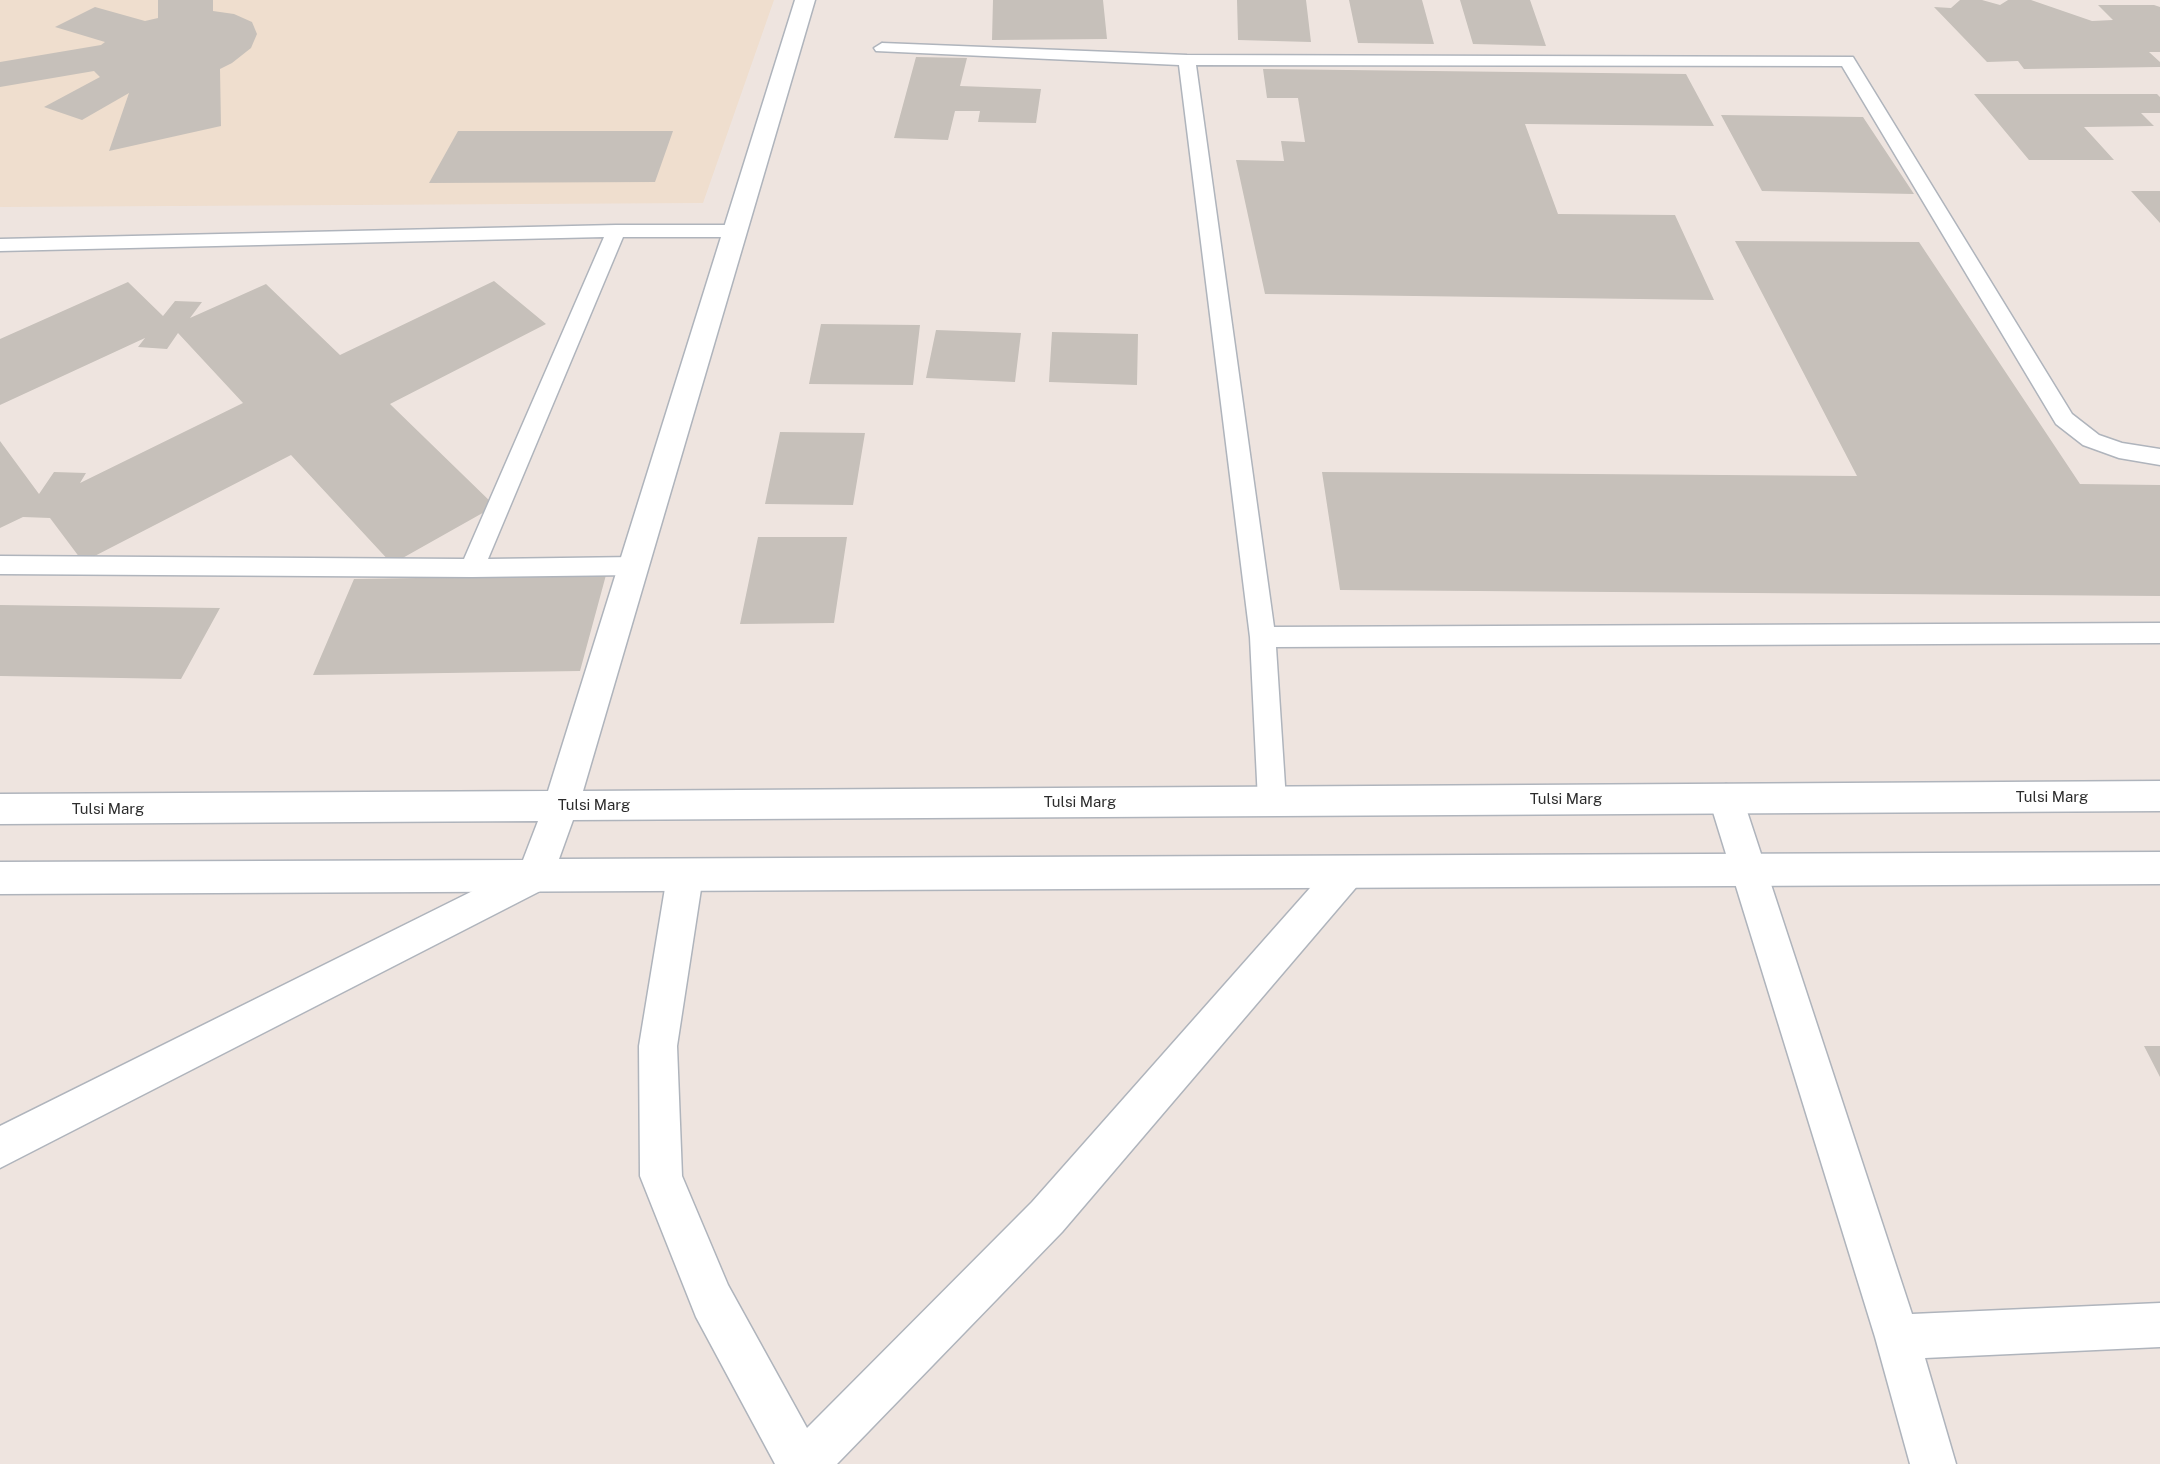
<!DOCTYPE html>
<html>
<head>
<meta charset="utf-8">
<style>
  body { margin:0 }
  canvas { display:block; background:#eee4df }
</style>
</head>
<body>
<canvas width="2160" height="1464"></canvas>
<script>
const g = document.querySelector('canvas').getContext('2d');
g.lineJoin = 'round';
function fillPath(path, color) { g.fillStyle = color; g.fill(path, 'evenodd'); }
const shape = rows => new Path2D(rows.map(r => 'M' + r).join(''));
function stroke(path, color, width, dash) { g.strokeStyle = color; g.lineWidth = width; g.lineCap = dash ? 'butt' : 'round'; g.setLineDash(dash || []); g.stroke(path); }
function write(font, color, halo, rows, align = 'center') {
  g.font = font + ' "Public Sans",sans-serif'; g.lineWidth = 5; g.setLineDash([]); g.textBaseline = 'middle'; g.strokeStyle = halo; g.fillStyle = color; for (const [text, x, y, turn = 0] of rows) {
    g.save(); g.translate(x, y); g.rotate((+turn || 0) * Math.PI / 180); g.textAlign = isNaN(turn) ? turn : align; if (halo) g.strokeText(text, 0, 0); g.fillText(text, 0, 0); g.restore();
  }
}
fillPath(shape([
  [0,0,774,0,703,203,0,207]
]), '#efdece');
fillPath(shape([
  [158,0,213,0,213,11,234,14,252,22,257,34,251,48,232,63,220,69,221,126,109,151,129,93,82,120,44,107,100,77,94,71,0,87,0,62,101,45,105,42,55,27,95,7,145,21,158,18],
  [993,0,1103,0,1107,39,992,40],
  [1237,0,1306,0,1311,42,1238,40],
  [1349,0,1422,0,1434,44,1358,43],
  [1460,0,1530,0,1546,46,1473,44],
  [1960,0,1982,0,2000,5,2008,0,2031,0,2092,21,2113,20,2098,5,2154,5,2160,7,2160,52,2149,52,2160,62,2160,67,2024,69,2018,61,1987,62,1934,7,1951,8],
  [916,57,967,58,960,86,1041,89,1036,123,978,122,980,111,955,111,948,140,894,138],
  [1263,69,1686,74,1714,126,1525,124,1558,214,1675,215,1714,300,1265,294,1236,160,1284,161,1281,141,1305,142,1298,98,1267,98],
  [1974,94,2157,94,2160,97,2160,113,2141,113,2154,126,2084,127,2114,160,2029,160],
  [1721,115,1863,117,1914,194,1762,191],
  [458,131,673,131,655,182,429,183],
  [2131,191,2160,191,2160,223],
  [1735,241,1919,242,2080,484,2160,485,2160,596,1340,590,1322,472,1857,476],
  [494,281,546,324,390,404,495,506,392,564,291,455,83,562,50,518,23,517,0,528,0,441,39,494,54,472,86,473,80,483,243,403,178,333,167,349,138,347,145,338,0,405,0,339,128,282,163,316,175,301,202,302,190,318,266,284,340,355],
  [821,324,920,325,913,385,809,384],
  [936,330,1021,333,1015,382,926,378],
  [1052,332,1138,334,1137,385,1049,382],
  [780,432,865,433,853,505,765,504],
  [758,537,847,537,834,623,740,624],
  [606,575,580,671,313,675,354,579],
  [0,605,220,608,181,679,0,676],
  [2144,1046,2160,1046,2160,1077]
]), '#c6c0ba');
const service = shape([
  [882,43,1187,55,1853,57,2072,414,2099,435,2122,443,2160,449,2160,465,2119,458,2083,445,2056,424,1842,66,1196,65,1274,627,2160,623,2160,643,1276,647,1286,801,1282,810,1272,813,1262,810,1258,801,1250,637,1179,65,876,51,874,48,882,43],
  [616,225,736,225,743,227,746,231,743,235,736,237,623,237,488,559,635,557,644,560,647,566,644,572,635,575,472,577,0,574,0,556,464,559,604,237,0,251,0,239,616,225]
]);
const minor = shape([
  [1726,784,1738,789,1743,799,1912,1314,2160,1303,2160,1347,1925,1358,1956,1464,1910,1464,1875,1337,1709,799,1714,789,1726,784],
  [1346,857,1359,862,1364,873,1359,884,1062,1232,837,1464,775,1464,696,1317,640,1176,639,1046,667,876,672,865,685,860,698,865,703,876,677,1046,682,1176,728,1285,807,1428,1032,1202,1333,862,1346,857],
  [535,860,548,865,553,876,548,887,0,1168,0,1126,535,860]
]);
const tertiary = shape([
  [795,0,815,0,583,791,2160,781,2160,811,573,820,559,859,2160,852,2160,884,0,894,0,862,523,860,538,821,0,824,0,794,548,791,795,0]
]);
stroke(service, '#afb4bc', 3);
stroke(minor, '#afb4bc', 3);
stroke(tertiary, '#afb4bc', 3);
fillPath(service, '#fff');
fillPath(minor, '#fff');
fillPath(tertiary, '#fff');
write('15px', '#2c2c2c', '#fff', [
  ["Tulsi Marg",2052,797],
  ["Tulsi Marg",1566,799],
  ["Tulsi Marg",1080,802],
  ["Tulsi Marg",594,805],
  ["Tulsi Marg",108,809]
]);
</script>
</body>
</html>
